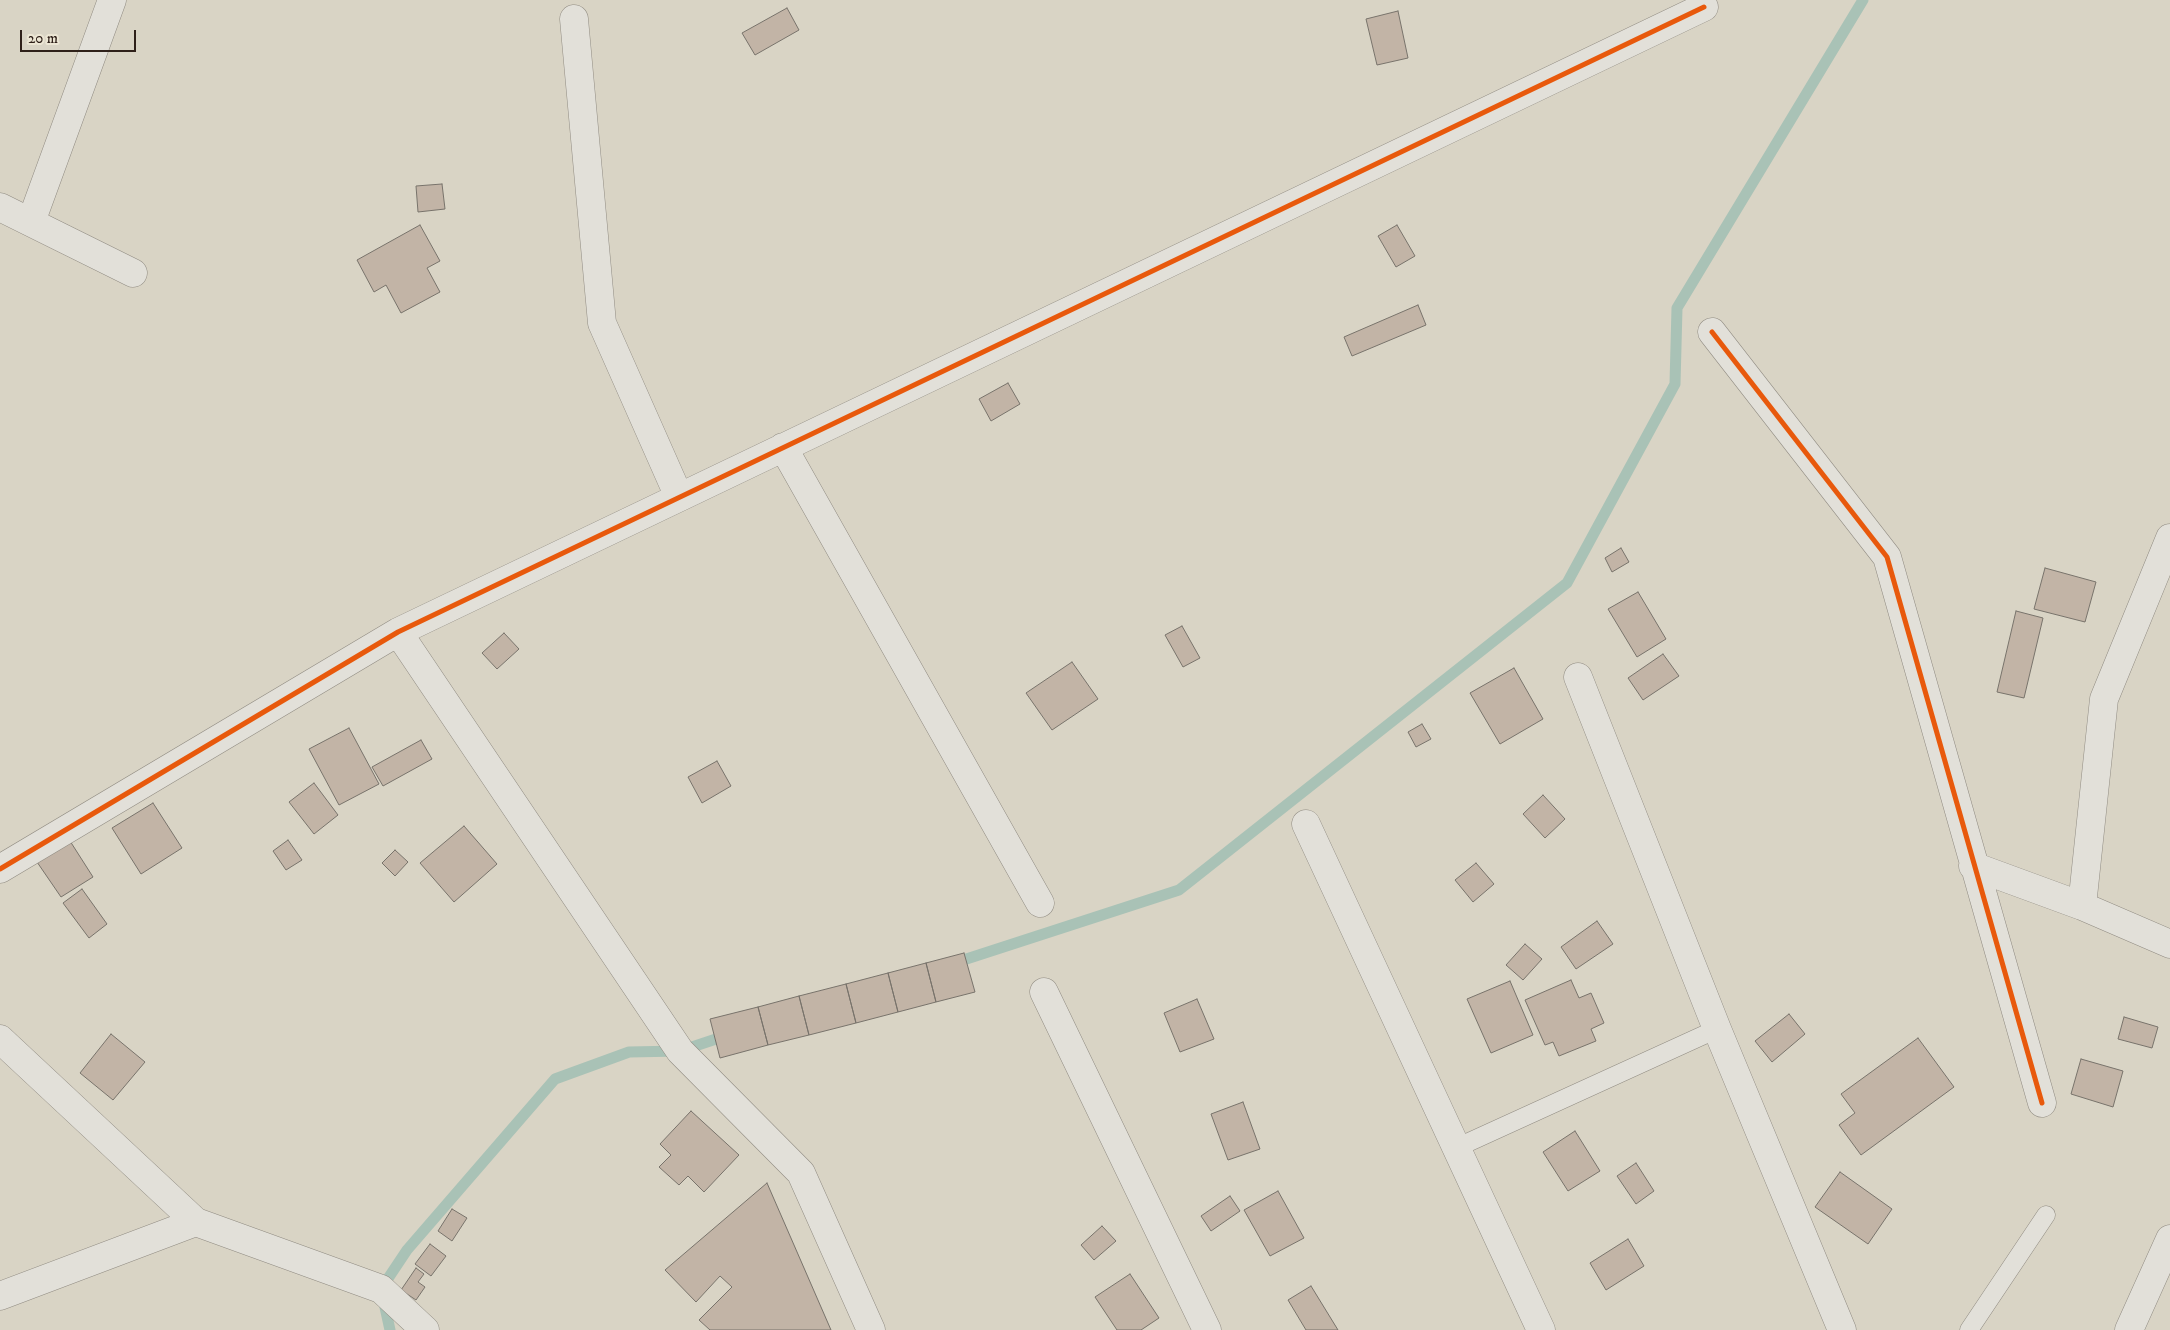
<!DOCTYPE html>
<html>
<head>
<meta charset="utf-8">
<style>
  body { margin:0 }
  #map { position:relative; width:2170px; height:1330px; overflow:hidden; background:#d9d4c5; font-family:"IM FELL DW Pica",serif }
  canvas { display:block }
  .scale { position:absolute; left:20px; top:30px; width:116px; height:22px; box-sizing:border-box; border:2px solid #2f211a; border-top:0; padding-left:6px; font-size:15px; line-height:18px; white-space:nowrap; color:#2f211a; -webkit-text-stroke:4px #ece6d4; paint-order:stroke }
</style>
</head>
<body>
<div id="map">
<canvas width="2170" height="1330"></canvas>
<div class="scale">20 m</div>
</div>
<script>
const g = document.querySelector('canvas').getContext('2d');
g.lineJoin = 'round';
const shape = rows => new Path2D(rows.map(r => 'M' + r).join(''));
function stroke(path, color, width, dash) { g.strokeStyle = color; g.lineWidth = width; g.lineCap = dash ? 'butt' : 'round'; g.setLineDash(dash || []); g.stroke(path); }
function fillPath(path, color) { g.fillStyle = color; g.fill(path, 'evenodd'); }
stroke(shape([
  [951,964,1179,890,1567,583,1675,384,1677,308,1863,0],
  [390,1330,381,1289,407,1250,555,1079,629,1052,680,1051,728,1035]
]), '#a9c2b6', 11);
const building = shape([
  [787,8,799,30,755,55,742,33,787,8],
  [1398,11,1408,58,1377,65,1366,19,1398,11],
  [442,184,445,209,418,212,416,186,442,184],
  [420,225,440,261,427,268,440,292,401,313,386,285,374,292,357,260,420,225],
  [1397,225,1415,256,1396,267,1378,236,1397,225],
  [1418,305,1426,325,1352,356,1344,337,1418,305],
  [1008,383,1020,404,991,421,979,399,1008,383],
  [1621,548,1629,562,1612,572,1605,558,1621,548],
  [2045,568,2096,582,2085,622,2034,609,2045,568],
  [1638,592,1666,639,1637,657,1608,609,1638,592],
  [2016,611,2043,618,2024,698,1997,692,2016,611],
  [1182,626,1200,658,1183,667,1165,635,1182,626],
  [504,633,519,649,497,669,482,653,504,633],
  [1663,654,1679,676,1643,700,1628,678,1663,654],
  [1072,662,1098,699,1052,730,1026,693,1072,662],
  [1514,668,1543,719,1500,744,1470,693,1514,668],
  [1422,724,1431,739,1416,747,1408,732,1422,724],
  [349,728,379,784,339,805,309,749,349,728],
  [421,740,432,759,383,786,372,767,421,740],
  [717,761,731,786,702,803,688,777,717,761],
  [314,783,338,815,314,834,289,802,314,783],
  [1543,795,1565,819,1545,838,1523,814,1543,795],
  [153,803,182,848,141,874,112,828,153,803],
  [464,826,497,864,454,902,420,863,464,826],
  [288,840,302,860,286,870,273,851,288,840],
  [70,841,93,877,61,897,37,862,70,841],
  [395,850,408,862,395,876,382,863,395,850],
  [1476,863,1494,884,1473,902,1455,880,1476,863],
  [82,889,107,924,89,938,63,903,82,889],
  [1597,921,1613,944,1576,969,1561,947,1597,921],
  [1525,944,1542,959,1523,980,1506,965,1525,944],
  [964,953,975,992,936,1002,926,963,964,953],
  [926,963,936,1002,898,1012,888,973,926,963],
  [888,973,898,1012,856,1023,846,984,888,973],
  [1571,980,1579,998,1591,993,1604,1023,1591,1029,1596,1041,1559,1056,1553,1042,1545,1045,1525,1000,1571,980],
  [1510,981,1533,1035,1491,1053,1467,999,1510,981],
  [846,984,856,1023,809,1035,799,996,846,984],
  [799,996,809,1035,768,1045,758,1007,799,996],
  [1197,999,1214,1039,1180,1052,1164,1013,1197,999],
  [758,1007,768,1045,720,1058,710,1019,758,1007],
  [1789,1014,1805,1034,1772,1062,1755,1041,1789,1014],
  [2124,1017,2158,1027,2152,1048,2118,1039,2124,1017],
  [111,1034,145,1062,113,1100,80,1073,111,1034],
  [1918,1038,1954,1087,1861,1155,1839,1125,1855,1113,1841,1094,1918,1038],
  [2081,1059,2123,1071,2113,1107,2071,1094,2081,1059],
  [1243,1102,1260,1149,1228,1160,1211,1114,1243,1102],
  [691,1111,739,1155,704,1192,688,1176,679,1185,659,1167,671,1155,660,1144,691,1111],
  [1575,1131,1600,1171,1568,1191,1543,1152,1575,1131],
  [1636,1163,1654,1191,1636,1204,1617,1176,1636,1163],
  [1840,1172,1892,1209,1868,1244,1815,1207,1840,1172],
  [767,1183,831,1330,710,1330,699,1320,732,1287,720,1276,696,1302,665,1270,767,1183],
  [1278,1191,1304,1238,1270,1256,1244,1210,1278,1191],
  [1230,1196,1240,1211,1211,1231,1201,1216,1230,1196],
  [452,1209,467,1218,452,1241,438,1231,452,1209],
  [1102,1226,1116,1241,1094,1260,1081,1245,1102,1226],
  [1628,1239,1644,1266,1606,1290,1590,1263,1628,1239],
  [430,1244,446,1256,431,1276,415,1264,430,1244],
  [416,1268,424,1274,418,1282,425,1287,416,1300,401,1290,416,1268],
  [1130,1274,1159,1318,1141,1330,1117,1330,1095,1297,1130,1274],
  [1311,1286,1338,1330,1306,1330,1288,1300,1311,1286]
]);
fillPath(building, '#c2b4a6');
stroke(building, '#78736b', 1);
const service = shape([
  [1456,1148,1717,1029],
  [1969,1330,2046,1215]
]);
const minor = shape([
  [574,19,602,323,679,497],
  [0,207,133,273],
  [31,222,112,0],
  [1712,332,1887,557,2042,1103],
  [783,447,1040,903],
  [398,632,680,1051,801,1173,871,1330],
  [1578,677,1717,1029,1842,1330],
  [1306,824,1541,1330],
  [1973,866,2082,906,2170,944],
  [0,869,398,632,1704,7],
  [2082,906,2104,699,2170,538],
  [1044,992,1207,1330],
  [0,1039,196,1222],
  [0,1296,196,1222,381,1289,425,1330],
  [2129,1330,2170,1239]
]);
stroke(service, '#908b82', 19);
stroke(minor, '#908b82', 29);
stroke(service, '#e2e0d9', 18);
stroke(minor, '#e2e0d9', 28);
stroke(shape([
  [1712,332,1887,557,2042,1103],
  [0,869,398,632,1704,7]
]), '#e8590c', 5);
</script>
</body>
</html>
